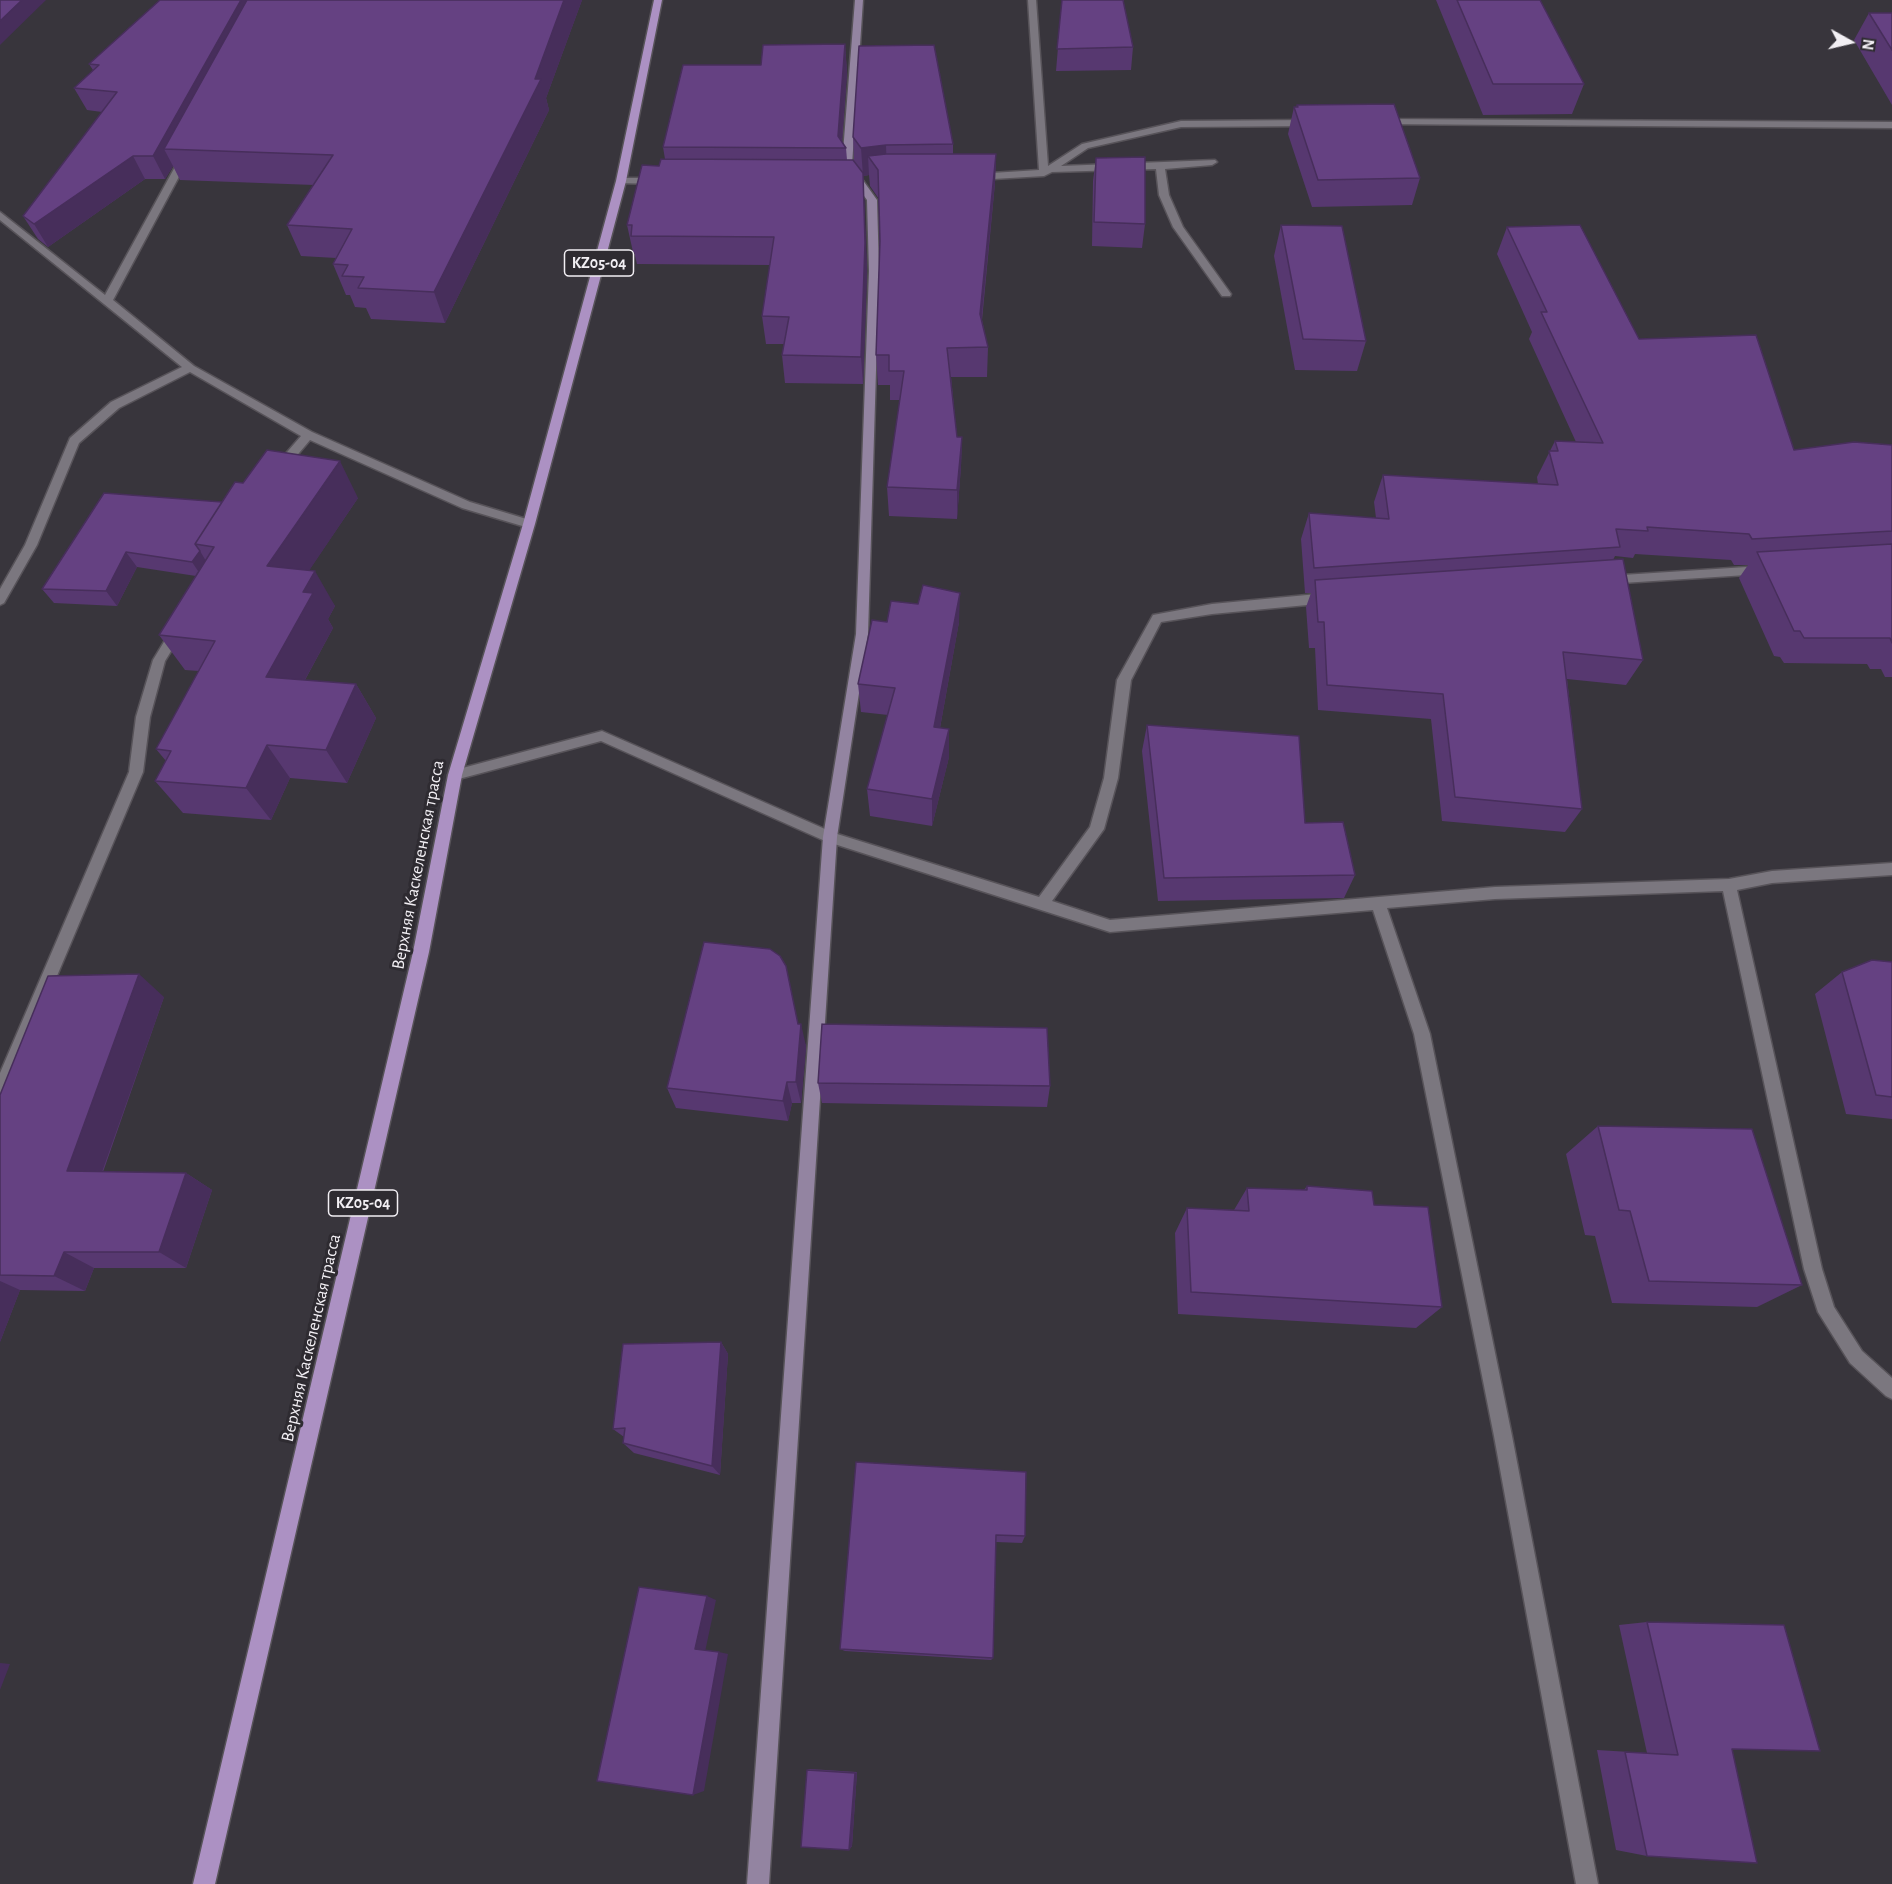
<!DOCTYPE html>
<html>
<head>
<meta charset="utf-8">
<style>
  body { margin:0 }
  #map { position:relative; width:1892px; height:1884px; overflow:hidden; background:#38353c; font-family:"Alegreya Sans",sans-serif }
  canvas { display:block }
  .north { position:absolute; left:1820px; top:12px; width:60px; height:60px; -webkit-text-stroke:4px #2e2b31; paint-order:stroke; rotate:98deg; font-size:16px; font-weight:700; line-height:24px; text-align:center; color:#f2eff4 }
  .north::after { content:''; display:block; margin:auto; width:21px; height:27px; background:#f2eff4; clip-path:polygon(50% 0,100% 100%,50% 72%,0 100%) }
</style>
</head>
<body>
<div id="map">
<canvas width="1892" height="1884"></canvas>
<div class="north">N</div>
</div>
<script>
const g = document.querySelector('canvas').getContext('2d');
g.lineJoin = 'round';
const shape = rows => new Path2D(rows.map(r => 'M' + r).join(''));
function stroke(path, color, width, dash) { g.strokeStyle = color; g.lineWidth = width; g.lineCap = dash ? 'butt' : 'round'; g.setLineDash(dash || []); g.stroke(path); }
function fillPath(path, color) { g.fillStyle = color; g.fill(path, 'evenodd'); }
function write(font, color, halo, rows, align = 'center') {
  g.font = font + ' "Alegreya Sans",sans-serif'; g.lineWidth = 6; g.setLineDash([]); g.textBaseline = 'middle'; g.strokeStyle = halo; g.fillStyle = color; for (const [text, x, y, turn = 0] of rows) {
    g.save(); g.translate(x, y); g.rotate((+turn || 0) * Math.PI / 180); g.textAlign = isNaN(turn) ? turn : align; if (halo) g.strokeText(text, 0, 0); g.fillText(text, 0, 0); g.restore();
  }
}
const street = shape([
  [1028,0,1036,0,1048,166,1082,144,1181,121,1310,120,1315,123,1310,126,1181,127,1088,148,1061,166,1215,160,1217,162,1212,165,1165,169,1169,195,1183,227,1231,294,1230,296,1222,296,1173,227,1159,195,1156,169,1052,172,1044,176,976,180,971,177,976,174,1039,170,1028,0],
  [1382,119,1892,122,1892,128,1379,124,1379,120,1382,119],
  [182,154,190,156,113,300,194,366,312,432,470,502,533,521,533,527,529,528,462,508,310,440,283,472,275,472,275,466,301,436,190,372,119,408,79,443,37,545,4,603,0,605,0,589,25,545,70,438,111,402,182,367,0,220,0,212,105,295,182,154],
  [621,178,658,178,663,181,658,184,618,183,618,179,621,178],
  [1762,566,1768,570,1762,574,1607,584,1601,580,1607,576,1762,566],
  [1328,593,1334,598,1328,603,1212,614,1161,622,1131,680,1118,778,1104,829,1052,901,1110,920,1495,887,1729,879,1772,871,1892,863,1892,875,1772,883,1737,890,1822,1269,1834,1307,1862,1351,1892,1378,1892,1399,1886,1396,1850,1363,1818,1312,1804,1269,1723,891,1495,899,1387,908,1430,1034,1512,1436,1598,1884,1576,1884,1494,1436,1414,1034,1373,910,1110,932,825,841,601,741,455,780,448,775,455,770,602,731,834,833,1039,897,1090,827,1104,778,1117,680,1153,615,1212,604,1328,593],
  [178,625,184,630,165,661,150,717,143,772,8,1092,6,1097,0,1099,0,1073,129,772,136,717,153,660,173,627,178,625]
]);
const secondary = shape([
  [855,0,863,0,852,165,877,200,879,271,868,634,837,837,769,1884,747,1884,823,837,856,634,869,271,867,200,842,165,855,0]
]);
const primary = shape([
  [654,0,662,0,626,181,535,524,462,775,429,952,215,1884,193,1884,413,952,448,775,523,524,616,181,654,0]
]);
stroke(street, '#575359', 3);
stroke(secondary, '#575359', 3);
stroke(primary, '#575359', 3);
fillPath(street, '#7b777f');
fillPath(secondary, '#9384a1');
fillPath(primary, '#ac91c3');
fillPath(shape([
  [160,0,582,0,546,98,549,110,445,323,371,319,366,308,355,307,350,295,346,295,333,264,336,258,301,256,287,225,314,185,180,180,173,166,165,179,145,179,48,247,38,239,23,216,102,112,87,110,74,88,93,70,89,64],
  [1062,0,1124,0,1124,4,1133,47,1131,70,1056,71],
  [1436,0,1540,0,1584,84,1572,114,1483,115],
  [1869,13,1892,13,1892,105,1854,40],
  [845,44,847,73,842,142,846,148,847,160,854,161,853,137,953,144,953,154,996,154,995,183,982,320,988,347,987,377,951,377,957,437,962,437,961,466,957,519,889,516,887,487,900,400,890,400,890,385,878,385,876,355,880,241,879,199,870,186,869,175,863,176,867,271,863,384,785,383,782,355,784,344,766,344,762,316,770,265,637,264,634,252,633,252,627,225,659,166,665,159,663,147,761,65],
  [1297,105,1420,178,1412,205,1312,207,1288,134,1294,107,1296,107],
  [1096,158,1145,224,1142,248,1092,246,1093,181],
  [1281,225,1366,341,1357,371,1295,370,1274,256],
  [1507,227,1639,339,1794,450,1892,445,1892,677,1885,677,1881,669,1870,669,1867,664,1784,663,1780,657,1774,656,1739,578,1748,565,1734,565,1731,560,1635,554,1633,558,1615,556,1613,560,1643,660,1626,685,1567,679,1582,809,1565,832,1442,821,1431,719,1318,710,1315,648,1309,648,1306,607,1311,593,1305,593,1301,539,1309,513,1376,518,1374,502,1383,475,1538,484,1537,477,1555,441,1576,442,1529,339,1532,332,1497,254],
  [358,498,309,570,335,606,328,619,333,628,305,680,356,684,376,718,347,783,290,778,271,820,183,813,155,781,166,761,156,749,199,671,185,670,159,635,196,576,137,567,117,606,54,603,42,589,222,502],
  [887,622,959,622,940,728,949,729,949,757,932,826,870,816,867,789,888,715,861,712,858,684],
  [1147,725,1305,823,1355,875,1344,898,1158,901,1142,751],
  [1892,962,1892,1119,1846,1114,1815,994,1842,972],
  [164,997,103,1172,186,1173,212,1190,186,1268,94,1268,85,1291,20,1290,0,1342,0,1095],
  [798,1024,806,1046,801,1103,792,1103,788,1121,676,1108,667,1088],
  [818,1083,1050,1086,1047,1107,822,1103],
  [1598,1126,1802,1285,1757,1307,1612,1303,1595,1236,1585,1235,1566,1154],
  [1307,1186,1374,1205,1442,1307,1416,1328,1178,1314,1175,1233,1187,1208,1234,1210,1247,1188,1304,1190],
  [721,1342,728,1354,720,1475,634,1453,623,1443,624,1437,613,1429],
  [856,1462,1025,1536,1022,1543,996,1542,993,1658,991,1660,845,1651,840,1649],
  [1647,1622,1732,1749,1647,1856,1616,1850,1597,1750,1647,1753,1619,1625],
  [810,1769,857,1772,852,1846,849,1850,807,1770]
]), '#573870');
fillPath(shape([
  [22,0,46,0,0,45,0,21],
  [241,0,262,0,164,149,173,166,165,179,153,156],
  [564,0,582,0,546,98,549,110,445,323,434,292,535,79],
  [845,44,847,73,841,148,838,136],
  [886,145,887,173,878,170,868,156,869,175,863,176,867,271,863,384,861,357,863,176,861,148],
  [996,154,995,183,979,344,980,314],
  [133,156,145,179,48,247,34,224],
  [962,437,961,466,957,519,957,490],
  [340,461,358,498,288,602,267,566],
  [200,551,209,566,202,577,192,562],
  [126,552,137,567,117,606,106,591],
  [315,571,335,606,328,619,333,628,288,711,266,677,303,592],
  [960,593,959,622,935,755,934,727],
  [356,684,376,718,347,783,326,750],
  [949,729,949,757,932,826,932,799],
  [267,745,290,778,271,820,246,788],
  [139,974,164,997,96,1189,67,1171],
  [801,1024,806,1046,801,1103,796,1082],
  [787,1082,792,1103,788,1121,783,1101],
  [186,1173,212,1190,186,1268,159,1252],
  [64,1252,94,1268,85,1291,54,1276],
  [0,1281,20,1290,0,1342],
  [721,1342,728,1354,720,1475,712,1466],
  [707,1596,716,1600,705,1652,695,1649],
  [719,1652,728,1654,704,1791,693,1795],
  [0,1663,10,1664,0,1690],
  [857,1772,852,1846,849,1850,855,1773]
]), '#472e5b');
const building = shape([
  [0,0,22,0,0,21,0,0],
  [160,0,241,0,153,156,133,156,34,224,23,216,117,92,74,88,99,65,89,64,160,0],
  [247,0,564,0,535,79,541,79,434,292,358,288,364,277,342,276,348,265,333,264,352,229,287,225,333,155,164,149,247,0],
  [1062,0,1123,0,1133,47,1057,49,1062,0],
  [1457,0,1540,0,1584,84,1493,84,1457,0],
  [1869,13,1892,13,1892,50,1869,13],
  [845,44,838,136,846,148,663,147,683,65,761,65,763,45,845,44],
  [934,45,953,144,886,145,861,148,853,137,859,46,934,45],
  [1394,104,1420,178,1318,180,1294,107,1298,107,1297,105,1394,104],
  [886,154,996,154,980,314,988,347,947,348,957,437,962,437,957,490,887,487,904,371,889,371,889,355,876,355,880,241,878,170,868,156,886,154],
  [1145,157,1145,224,1094,222,1096,158,1145,157],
  [661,159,853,160,863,173,865,243,861,357,782,355,789,317,762,316,774,237,631,236,632,225,627,225,642,165,659,166,661,159],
  [1281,225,1342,226,1366,341,1303,339,1281,225],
  [1580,225,1639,339,1756,335,1794,450,1854,442,1892,445,1892,531,1752,539,1749,534,1647,527,1648,531,1616,529,1620,547,1314,568,1309,513,1389,519,1383,475,1558,485,1549,451,1558,451,1555,441,1603,443,1541,312,1547,312,1507,227,1580,225],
  [267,450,340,461,267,566,315,571,303,592,313,593,266,677,356,684,326,750,267,745,246,788,155,781,171,751,156,749,215,641,159,635,214,547,195,544,235,482,243,483,267,450],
  [104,493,222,502,195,544,200,551,192,562,126,552,106,591,42,589,104,493],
  [1892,544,1892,643,1890,638,1804,638,1800,631,1794,631,1757,552,1892,544],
  [1623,559,1643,660,1563,652,1582,809,1455,797,1443,694,1327,685,1324,622,1318,622,1315,580,1623,559],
  [923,585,960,593,934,727,949,729,932,799,867,789,895,688,858,684,872,620,887,622,891,601,918,604,923,585],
  [1147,725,1299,736,1305,823,1343,822,1355,875,1164,878,1147,725],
  [704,942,770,949,780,956,786,966,798,1024,801,1024,796,1082,787,1082,783,1101,667,1088,704,942],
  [1872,960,1892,962,1892,1097,1876,1095,1842,972,1872,960],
  [139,974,67,1171,186,1173,159,1252,64,1252,54,1276,0,1275,0,1095,48,976,139,974],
  [822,1024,1047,1028,1050,1086,818,1083,822,1024],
  [1598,1126,1752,1129,1802,1285,1649,1281,1630,1211,1619,1210,1598,1126],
  [1307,1186,1372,1191,1374,1205,1428,1207,1442,1307,1191,1292,1187,1208,1249,1211,1247,1188,1307,1190,1307,1186],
  [721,1342,712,1466,623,1443,625,1428,613,1429,623,1344,721,1342],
  [856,1462,1026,1472,1025,1536,996,1535,993,1658,840,1649,856,1462],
  [639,1587,707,1596,695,1649,719,1652,693,1795,597,1781,639,1587],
  [1647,1622,1784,1625,1820,1751,1732,1749,1757,1863,1647,1856,1625,1752,1678,1755,1647,1622],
  [807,1770,855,1773,849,1850,801,1847,807,1770]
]);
fillPath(building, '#654182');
stroke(building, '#472e5b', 1.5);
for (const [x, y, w] of [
  [599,263,69],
  [363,1203,69]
]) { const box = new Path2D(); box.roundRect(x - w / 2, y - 13, w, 26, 4.5); g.fillStyle = '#2e2b31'; g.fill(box); stroke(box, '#f2eff4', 1.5); }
write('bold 16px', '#f2eff4', null, [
  ["KZ05-04",599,263],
  ["KZ05-04",363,1203]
]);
write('18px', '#f2eff4', '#2e2b31', [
  ["Верхняя Каскеленская трасса",418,865,-79],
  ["Верхняя Каскеленская трасса",311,1338,-77]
]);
</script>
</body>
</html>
